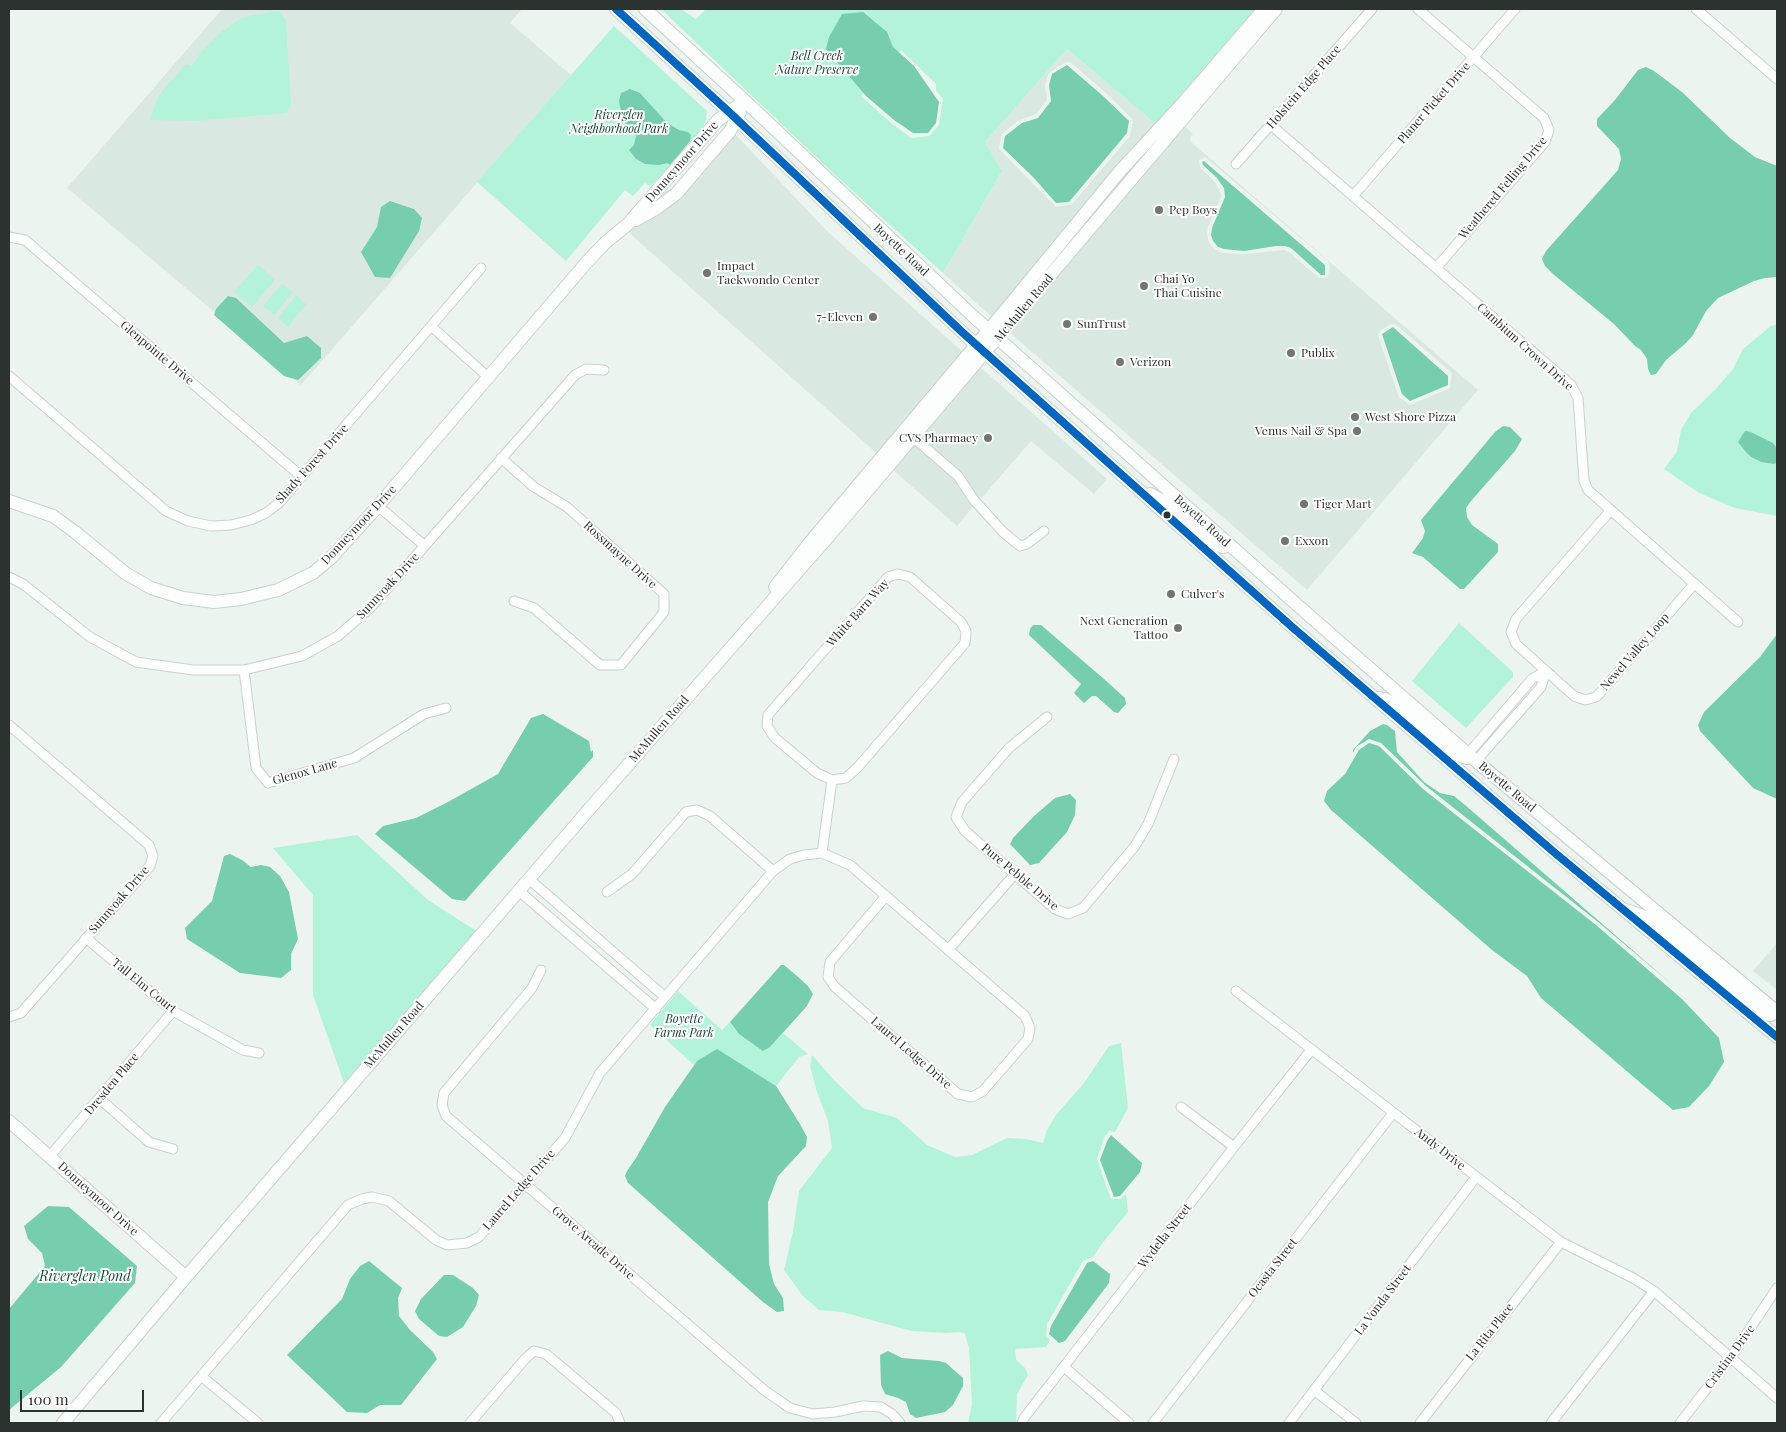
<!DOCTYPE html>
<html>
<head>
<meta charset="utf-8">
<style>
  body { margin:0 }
  #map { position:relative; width:1786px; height:1432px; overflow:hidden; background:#ecf4f0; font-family:"Playfair Display",serif }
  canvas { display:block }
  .frame { position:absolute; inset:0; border:10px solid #2c322f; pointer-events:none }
  .scale { position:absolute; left:20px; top:1390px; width:124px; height:22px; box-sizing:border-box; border:2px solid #2c322f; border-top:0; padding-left:6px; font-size:15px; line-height:18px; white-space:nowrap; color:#2c322f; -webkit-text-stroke:4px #fff; paint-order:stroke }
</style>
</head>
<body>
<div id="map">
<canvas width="1786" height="1432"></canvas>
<div class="frame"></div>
<div class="scale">100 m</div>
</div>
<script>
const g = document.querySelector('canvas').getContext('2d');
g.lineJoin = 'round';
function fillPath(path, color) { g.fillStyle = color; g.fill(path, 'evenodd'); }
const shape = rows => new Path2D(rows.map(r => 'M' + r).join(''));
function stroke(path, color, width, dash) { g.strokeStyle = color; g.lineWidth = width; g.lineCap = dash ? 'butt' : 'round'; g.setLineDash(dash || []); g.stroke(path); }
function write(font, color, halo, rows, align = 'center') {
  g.font = font + ' "Playfair Display",serif'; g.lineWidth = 4; g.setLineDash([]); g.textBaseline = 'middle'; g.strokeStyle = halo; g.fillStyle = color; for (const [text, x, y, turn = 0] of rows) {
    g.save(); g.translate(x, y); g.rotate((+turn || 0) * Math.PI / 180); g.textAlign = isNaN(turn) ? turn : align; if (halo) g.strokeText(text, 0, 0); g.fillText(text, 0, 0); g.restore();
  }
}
fillPath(shape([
  [222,9,522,9,510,23,571,75,301,385,67,188],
  [1067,49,1157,125,993,318,943,273,1002,171,985,142],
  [1066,62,1070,62,1106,93,1133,120,1130,136,1072,204,1056,207,1000,150,999,148,1002,134,1019,120,1036,114,1047,100,1045,85,1049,73],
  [1183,125,1193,134,1190,138,1191,142,1478,390,1307,590,1009,332],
  [1205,157,1328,261,1330,268,1327,278,1319,278,1289,252,1284,250,1244,254,1223,253,1215,249,1209,243,1207,234,1208,227,1221,197,1220,190,1214,181,1200,167,1199,160],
  [1391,324,1395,324,1452,373,1450,388,1410,405,1399,397,1378,336,1380,331],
  [734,133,827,231,964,353,877,456,873,450,627,231],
  [979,366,1107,479,1094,494,1031,441,980,500,961,472,920,436],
  [913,443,954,479,973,507,957,526,892,469],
  [1777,943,1777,990,1753,971]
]), '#d9e9e2');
fillPath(shape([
  [661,9,681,9,696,19,706,9,1259,9,1157,125,1067,49,985,142,1002,171,943,273,834,174],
  [901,50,936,84,936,90,943,99,939,125,929,136,911,138,891,123,861,96],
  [279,11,286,21,291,105,287,113,195,121,150,120,157,99,163,90,186,64,192,66,202,51,220,33,240,19,252,15],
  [614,26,707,111,706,120,702,130,670,167,650,186,645,183,633,196,625,190,566,261,477,182],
  [258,265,275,280,252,307,234,292],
  [282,284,293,292,274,315,263,306],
  [296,295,306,304,288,327,278,318],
  [1777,324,1777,448,1773,443,1751,432,1745,432,1745,451,1751,457,1761,462,1773,464,1777,463,1777,516,1735,508,1699,493,1664,469,1677,451,1681,430,1691,413,1715,390,1733,369,1743,349,1771,326],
  [1459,623,1513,672,1513,677,1466,728,1412,681],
  [357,835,428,900,478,932,345,1086,313,995,313,895,273,848],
  [678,991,722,1030,730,1022,739,1034,770,1047,783,1033,808,1054,799,1057,776,1086,755,1074,697,1061,694,1065,650,1025],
  [1121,1043,1128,1108,1115,1132,1109,1131,1104,1138,1097,1159,1111,1199,1121,1199,1126,1194,1128,1212,1104,1241,1093,1257,1083,1261,1047,1324,1046,1335,1050,1340,1046,1347,1015,1349,1016,1360,1025,1368,1028,1375,1017,1394,1016,1423,968,1423,972,1404,969,1348,965,1334,961,1332,946,1333,912,1331,842,1312,819,1310,802,1295,784,1270,793,1232,799,1191,832,1148,828,1121,817,1092,810,1066,812,1055,834,1080,863,1108,897,1118,927,1145,955,1157,972,1155,1007,1138,1026,1139,1043,1143,1047,1130,1056,1115,1084,1083,1109,1046]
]), '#b3f3d9');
fillPath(shape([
  [863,12,887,32,893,47,914,66,939,102,936,123,928,133,913,133,894,120,866,96,826,49,829,37,842,14],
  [1067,65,1103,96,1129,121,1127,133,1069,202,1056,203,1034,178,1003,148,1005,136,1022,123,1038,118,1051,101,1049,85,1052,74],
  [1646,67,1654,71,1682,92,1730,138,1755,157,1777,166,1777,277,1765,278,1754,281,1718,298,1706,311,1693,335,1686,343,1666,360,1656,374,1651,375,1648,369,1647,359,1641,350,1635,346,1614,324,1553,274,1545,266,1542,259,1546,251,1618,170,1621,159,1619,149,1597,126,1597,119,1615,100,1638,70],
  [630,89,640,93,667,123,679,130,688,132,691,135,690,141,670,165,667,163,659,165,645,164,636,159,629,150,634,145,636,136,632,127,621,121,622,116,619,101,621,93],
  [1204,161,1325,265,1325,275,1321,275,1291,248,1285,246,1276,246,1244,251,1224,249,1218,247,1213,241,1211,235,1212,228,1225,197,1224,188,1217,178,1203,165,1202,162],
  [390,201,414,209,422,218,419,231,390,278,375,277,361,252,377,227,381,207],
  [228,296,236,298,284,343,307,336,321,348,321,358,298,380,284,376,214,315,216,309],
  [1393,327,1448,376,1448,385,1410,401,1402,394,1382,334],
  [1503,426,1510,427,1522,439,1515,451,1471,501,1466,508,1467,517,1472,525,1498,544,1498,552,1464,589,1460,589,1423,557,1412,553,1423,538,1425,531,1421,520,1495,432],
  [1745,431,1751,432,1773,443,1777,448,1777,463,1773,464,1761,462,1751,457,1745,451,1738,442],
  [1033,625,1041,625,1104,679,1125,698,1126,704,1118,713,1114,712,1096,696,1092,696,1084,703,1074,693,1081,684,1029,635,1030,629],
  [1777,634,1777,799,1753,788,1700,731,1698,725,1704,712,1760,657],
  [543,714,589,741,591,752,593,750,593,757,465,901,452,899,375,834,383,826,416,818,448,802,498,774,531,718],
  [1383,724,1387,725,1395,731,1397,752,1424,782,1440,793,1454,796,1465,805,1674,986,1598,922,1426,786,1381,743,1369,739,1356,747,1353,753,1353,750,1370,731],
  [1369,743,1379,746,1423,789,1596,925,1682,999,1719,1038,1724,1062,1709,1086,1689,1107,1673,1110,1643,1085,1541,998,1527,976,1492,950,1331,810,1324,801,1327,791,1345,774,1359,750],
  [1070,794,1076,800,1075,815,1067,832,1039,863,1030,865,1010,844,1013,838,1034,816,1055,798],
  [230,854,242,860,251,867,261,865,270,867,280,876,289,892,298,939,291,954,291,970,281,978,240,973,187,939,185,928,212,901,224,856],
  [781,965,784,965,797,976,808,986,813,994,807,1006,770,1047,763,1051,739,1034,730,1022],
  [717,1049,776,1086,800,1124,807,1137,806,1146,778,1176,768,1202,769,1264,774,1284,783,1298,784,1311,777,1312,763,1302,628,1183,625,1176,627,1171,636,1158,665,1107,697,1061],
  [1111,1135,1142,1163,1140,1172,1120,1196,1114,1197,1100,1160,1107,1141],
  [48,1206,69,1207,137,1266,135,1283,61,1367,9,1410,9,1309,45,1266,42,1253,28,1239,24,1226],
  [369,1261,402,1288,398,1298,399,1316,410,1330,433,1352,437,1359,401,1405,380,1405,367,1413,347,1412,287,1355,342,1299,350,1279,360,1266],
  [1093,1261,1110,1274,1109,1283,1065,1341,1059,1343,1049,1334,1051,1326,1087,1263],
  [444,1275,453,1275,473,1288,479,1295,476,1306,463,1327,447,1337,439,1336,419,1319,415,1311,421,1299],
  [888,1351,902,1358,939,1361,946,1363,963,1378,963,1386,953,1405,945,1412,916,1418,910,1414,906,1402,898,1398,885,1394,881,1385,880,1355]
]), '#77ceaf');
const street = shape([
  [1418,9,1544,118,1549,130,1545,142,1436,268],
  [1696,9,1777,79],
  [1271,125,1571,385,1578,398,1584,481,1588,490,1738,622],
  [1236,164,1372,9],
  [1353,196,1515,9],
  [9,237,25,240,302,477],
  [431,326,488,377],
  [9,376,166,511,188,521,211,526,231,525,251,520,266,513,279,503,481,268],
  [913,437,958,476,974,500,1003,532,1020,546,1027,544,1044,531],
  [501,458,534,487,567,507,664,594,664,612,621,665,600,665,534,608,514,601],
  [378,506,425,546],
  [1610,511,1516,619,1511,632,1516,644,1574,696,1585,700,1596,697,1601,692,1694,584],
  [898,574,910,577,961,622,966,631,965,643,858,767,846,778,832,780,817,773,775,738,767,726,768,715,888,577,898,574],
  [9,577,23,584,90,637,136,662,193,670,244,670,302,656,338,636,370,608,575,375,586,369,604,370],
  [244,670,256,768,268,783,354,758,424,714,446,708],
  [1047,717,1009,748,962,802,956,817,965,831,1015,874,1055,909,1068,914,1083,908,1135,846,1148,824,1174,759],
  [9,725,149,845,153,856,150,866,21,1013,9,1017],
  [1468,754,1532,679,1546,671],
  [1476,761,1541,687,1546,671],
  [822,853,832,780],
  [529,879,665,997],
  [519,891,656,1009],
  [607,892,632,874,686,812,697,810,710,816,773,871],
  [86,938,173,1011,243,1050,259,1053],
  [948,950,1015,874],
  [541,970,532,988,444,1093,442,1105,446,1116,764,1390,790,1408,813,1414,835,1412,863,1406,881,1407,892,1414,900,1423],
  [1236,991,1561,1242,1633,1278,1654,1291,1777,1398],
  [100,1099,149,1142,173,1149],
  [1181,1107,1234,1147],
  [50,1156,173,1011],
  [1064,1367,1129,1423],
  [201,1376,258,1423],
  [1315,1391,1356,1423],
  [161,1423,348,1205,362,1199,372,1197,389,1201,436,1240,447,1245,467,1243,479,1237,565,1138,600,1073,773,871,790,859,804,855,822,853,850,865,1025,1016,1030,1028,1028,1039,983,1091,972,1097,958,1094,835,987,828,977,830,962,886,896],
  [470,1423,525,1359,534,1351,546,1354,616,1413,620,1423],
  [1022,1423,1024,1418,1234,1147,1311,1050],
  [1153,1423,1393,1113],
  [1289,1423,1476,1177],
  [1420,1423,1561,1242],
  [1551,1423,1654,1291],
  [1680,1423,1731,1357,1777,1288]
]);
const secondary = shape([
  [616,9,729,112,962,332,1291,626,1555,853,1777,1037],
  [645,9,745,101,974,317,1304,611,1476,761,1777,1012],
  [636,220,657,208,676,194,730,131,740,112],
  [1150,494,1169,504,1214,544,1223,547,1229,545],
  [9,501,53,516,75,532,125,573,151,588,183,598,214,602,241,599,278,590,313,573,331,558,378,506,587,262,605,243,628,224,718,120,745,101],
  [775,587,811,541,1003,313,1120,171,1184,102,1264,9],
  [1377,698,1385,699,1393,703,1442,745,1457,755,1467,758],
  [1626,910,1645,917,1653,922,1763,1012,1770,1015,1777,1012],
  [9,1121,186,1277],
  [63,1423,186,1277,585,814,835,529,1276,9]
]);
stroke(street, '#cbd1ce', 11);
stroke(secondary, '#cbd1ce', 14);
stroke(street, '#fcfdfd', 9);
stroke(secondary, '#fcfdfd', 12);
stroke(shape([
  [616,9,729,112,962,332,1291,626,1555,853,1777,1037]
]), '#0065bd', 8);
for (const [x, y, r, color] of [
  [1159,210,5,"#6f7673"],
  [707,273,5,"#6f7673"],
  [1144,286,5,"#6f7673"],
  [873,317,5,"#6f7673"],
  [1067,324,5,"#6f7673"],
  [1291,353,5,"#6f7673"],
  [1120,362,5,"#6f7673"],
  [1355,417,5,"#6f7673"],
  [1357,431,5,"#6f7673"],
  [988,438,5,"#6f7673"],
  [1304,504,5,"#6f7673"],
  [1167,515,4.5,"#2c322f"],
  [1285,541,5,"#6f7673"],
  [1171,594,5,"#6f7673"],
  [1178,628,5,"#6f7673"]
]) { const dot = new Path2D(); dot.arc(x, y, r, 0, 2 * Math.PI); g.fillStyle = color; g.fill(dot); stroke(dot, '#fff', 2); }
write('italic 12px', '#164836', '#fff', [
  ["Bell Creek",817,56],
  ["Nature Preserve",817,70],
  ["Riverglen",619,115],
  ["Neighborhood Park",619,129],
  ["Boyette",684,1019],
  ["Farms Park",684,1033]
]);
write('12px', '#2c322f', '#fff', [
  ["Holstein Edge Place",1304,87,-49],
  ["Planer Picket Drive",1434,103,-49],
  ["Donneymoor Drive",682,162,-49],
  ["Weathered Felling Drive",1503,188,-50],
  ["Boyette Road",901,250,43],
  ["McMullen Road",1024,308,-50],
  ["Cambium Crown Drive",1525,347,42],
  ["Glenpointe Drive",157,353,40],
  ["Shady Forest Drive",312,464,-48],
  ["Boyette Road",1202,521,42],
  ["Donneymoor Drive",359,525,-47],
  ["Rossmayne Drive",620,555,42],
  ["Sunnyoak Drive",388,586,-47],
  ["White Barn Way",858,613,-48],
  ["Newel Valley Loop",1635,652,-49],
  ["McMullen Road",659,729,-49],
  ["Glenox Lane",305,772,-16],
  ["Boyette Road",1507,787,40],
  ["Pure Pebble Drive",1020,877,40],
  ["Sunnyoak Drive",119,900,-49],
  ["Tall Elm Court",144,986,39],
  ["McMullen Road",394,1035,-49],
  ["Laurel Ledge Drive",911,1053,41],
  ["Dresden Place",112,1084,-50],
  ["Andy Drive",1440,1149,38],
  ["Laurel Ledge Drive",519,1190,-49],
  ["Donneymoor Drive",98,1199,42],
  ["Wydella Street",1165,1236,-52],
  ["Grove Arcade Drive",593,1243,41],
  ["Ocasta Street",1273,1268,-52],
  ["La Vonda Street",1383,1300,-53],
  ["La Rita Place",1490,1332,-52],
  ["Cristina Drive",1730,1357,-54]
]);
write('12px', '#2c322f', '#fff', [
  ["Pep Boys",1169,210],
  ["Impact",717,266],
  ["Taekwondo Center",717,280],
  ["Chai Yo",1154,279],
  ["Thai Cuisine",1154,293],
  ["7-Eleven",863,317,"right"],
  ["SunTrust",1077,324],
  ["Publix",1301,353],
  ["Verizon",1130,362],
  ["West Shore Pizza",1365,417],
  ["Venus Nail & Spa",1347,431,"right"],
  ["CVS Pharmacy",978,438,"right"],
  ["Tiger Mart",1314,504],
  ["Exxon",1295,541],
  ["Culver's",1181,594],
  ["Next Generation",1168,621,"right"],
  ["Tattoo",1168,635,"right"]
], 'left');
write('italic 14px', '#174a38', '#fff', [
  ["Riverglen Pond",85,1277]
]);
</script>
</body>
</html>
